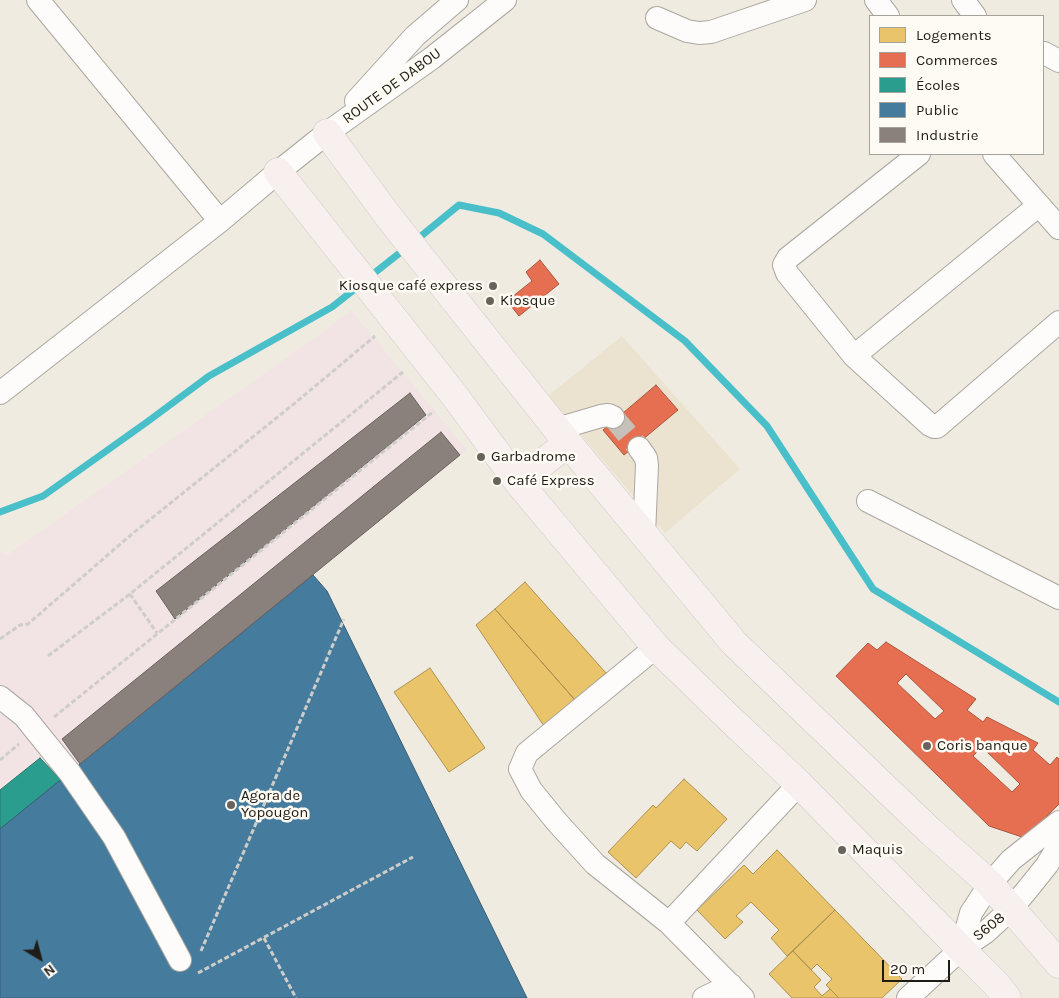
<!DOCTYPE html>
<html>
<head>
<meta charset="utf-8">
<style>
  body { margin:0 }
  #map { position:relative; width:1059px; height:998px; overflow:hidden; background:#f0ebe1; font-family:Karla,sans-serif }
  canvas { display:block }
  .legend { position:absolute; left:869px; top:15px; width:175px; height:140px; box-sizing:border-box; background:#fefbf4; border:1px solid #a5a19b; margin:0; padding:6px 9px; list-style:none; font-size:15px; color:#1f1b15 }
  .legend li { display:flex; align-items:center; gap:10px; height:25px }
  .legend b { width:25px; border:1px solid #a5a19b }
  .north { position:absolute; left:15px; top:933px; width:50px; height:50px; -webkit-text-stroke:4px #fefbf4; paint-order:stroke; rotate:143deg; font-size:14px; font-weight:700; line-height:20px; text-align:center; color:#1f1b15 }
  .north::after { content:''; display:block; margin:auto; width:18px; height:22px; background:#1f1b15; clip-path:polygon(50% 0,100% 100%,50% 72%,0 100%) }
  .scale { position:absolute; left:882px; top:960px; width:68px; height:22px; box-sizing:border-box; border:2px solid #1f1b15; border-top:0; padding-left:6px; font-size:15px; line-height:18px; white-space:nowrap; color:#1f1b15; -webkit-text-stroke:4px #fefbf4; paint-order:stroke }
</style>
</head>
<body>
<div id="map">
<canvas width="1059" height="998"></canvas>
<ul class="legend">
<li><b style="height:14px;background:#e9c46a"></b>Logements</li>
<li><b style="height:14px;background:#e76f51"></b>Commerces</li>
<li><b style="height:14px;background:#2a9d8f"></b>Écoles</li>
<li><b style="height:14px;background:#457b9d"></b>Public</li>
<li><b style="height:14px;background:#8a817c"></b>Industrie</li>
</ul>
<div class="north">N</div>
<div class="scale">20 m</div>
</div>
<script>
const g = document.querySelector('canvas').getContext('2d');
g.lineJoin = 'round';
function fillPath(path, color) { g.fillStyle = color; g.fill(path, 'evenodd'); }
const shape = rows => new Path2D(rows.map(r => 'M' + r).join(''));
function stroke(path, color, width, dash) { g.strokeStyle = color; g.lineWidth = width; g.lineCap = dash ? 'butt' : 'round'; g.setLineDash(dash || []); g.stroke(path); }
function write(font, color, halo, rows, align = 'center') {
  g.font = font + ' Karla,sans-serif'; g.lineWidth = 5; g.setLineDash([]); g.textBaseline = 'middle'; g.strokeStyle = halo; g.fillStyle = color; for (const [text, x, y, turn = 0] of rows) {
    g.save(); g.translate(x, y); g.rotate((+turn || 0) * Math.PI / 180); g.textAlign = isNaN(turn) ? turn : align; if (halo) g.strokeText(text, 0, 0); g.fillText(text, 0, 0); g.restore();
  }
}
fillPath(shape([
  [622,336,740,469,665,533,548,396]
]), '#ebe2d0');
fillPath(shape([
  [351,310,467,450,0,829,0,551,6,556,322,333]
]), '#f2e3e5');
const homes = shape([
  [525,582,606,673,575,700,495,609,525,582],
  [325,593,365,674,332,691,292,609,325,593],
  [495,609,575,700,544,726,476,625,495,609],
  [430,668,485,748,449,772,394,692,430,668],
  [365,674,376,696,346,711,335,689,365,674],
  [284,726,359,862,221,938,146,802,284,726],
  [684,779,727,819,697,851,686,842,680,849,671,841,636,878,608,852,653,805,656,808,684,779],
  [777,850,835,910,787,956,771,938,779,930,751,902,736,916,743,922,725,939,697,910,744,865,753,874,777,850],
  [835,910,902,979,882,998,839,998,826,985,832,979,817,964,811,970,793,951,835,910],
  [793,951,821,980,814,987,822,996,830,989,839,998,792,998,769,974,793,951]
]);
fillPath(homes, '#e9c46a');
stroke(homes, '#ac9150', 1);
const shops = shape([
  [540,260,559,284,519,316,507,301,532,281,526,272,540,260],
  [656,385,678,410,624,455,603,430,656,385],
  [886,642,976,699,967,710,983,722,987,717,1038,743,1033,750,1050,765,1057,757,1059,759,1059,804,1025,838,989,826,836,676,868,643,877,650,886,642],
  [906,674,944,711,935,719,897,683,906,674],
  [982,747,1020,784,1012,792,973,756,982,747]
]);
fillPath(shops, '#e76f51');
stroke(shops, '#ab563f', 1);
const schools = shape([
  [40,758,61,780,0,829,0,790,40,758]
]);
fillPath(schools, '#2a9d8f');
stroke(schools, '#27766a', 1);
const public = shape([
  [313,575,327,591,527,998,0,998,0,829,313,575]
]);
fillPath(public, '#457b9d');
stroke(public, '#3a5e74', 1);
const industry = shape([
  [410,393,426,415,175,619,156,591,410,393],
  [441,432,460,455,80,764,62,739,441,432]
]);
fillPath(industry, '#8a817c');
stroke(industry, '#6a625d', 1);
stroke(shape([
  [415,241,459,205,499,213,543,234,685,341,767,426,873,589,1059,702],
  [368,278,406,248],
  [0,512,43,496,147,422,209,376,332,307,360,285]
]), '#48bfc9', 7);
stroke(shape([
  [613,417,639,448]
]), '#c6c1b8', 22, [22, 11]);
const minor = shape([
  [38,0,220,221],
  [876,0,888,16],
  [963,0,975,16],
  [657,18,687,31,699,33,711,32,805,0],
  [1044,53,1059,61],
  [356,101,415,36,457,0],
  [919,154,788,258,784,265,787,273,854,356,930,425,934,427,937,427,1059,322],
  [994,154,1059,228],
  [854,356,1039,205],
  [0,393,220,221,278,172,327,133,432,58,505,0],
  [557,429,601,416,608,415,613,417],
  [639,448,646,458,647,465,644,534],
  [868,501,1059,598],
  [656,647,527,753,520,769,531,790,556,821,595,864,669,923],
  [0,697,24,716,36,731,70,773,114,837,180,960],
  [961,949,971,913,990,884,1011,860,1059,822],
  [704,998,731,985],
  [743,998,669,923,799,784],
  [908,998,961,949,986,932,1011,909,1027,890,1047,865,1059,845]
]);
const major = shape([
  [327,133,388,216,568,443,734,643,929,830,990,884,1059,964],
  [278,172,454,395,518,482,656,647,728,717,799,784,961,949,996,984,1007,998],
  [518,482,568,443]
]);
stroke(minor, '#aba7a0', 24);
stroke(major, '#cdcac6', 29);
stroke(shape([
  [130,594,157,633],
  [0,639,20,625,28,624,132,534,295,403,375,336],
  [48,656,130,594,403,372],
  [54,717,434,411],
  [0,760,19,744],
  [264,938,296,998],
  [201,951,344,619],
  [198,973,413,857]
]), '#cecdc9', 3, [5, 2.5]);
stroke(minor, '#fdfcfa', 22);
stroke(major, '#f7f0ef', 28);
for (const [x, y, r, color] of [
  [493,286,5,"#68645c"],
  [490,301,5,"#68645c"],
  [481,457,5,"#68645c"],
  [497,481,5,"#68645c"],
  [927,746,5,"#68645c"],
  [231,805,5,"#68645c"],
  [842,850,5,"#68645c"]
]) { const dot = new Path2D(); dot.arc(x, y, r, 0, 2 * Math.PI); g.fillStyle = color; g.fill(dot); stroke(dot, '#fefbf4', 2); }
write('15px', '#1f1b15', '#fefbf4', [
  ["ROUTE DE DABOU",392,86,-36],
  ["S608",989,927,-39]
]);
write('15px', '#1f1b15', '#fefbf4', [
  ["Kiosque café express",483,286,"right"],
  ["Kiosque",500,301],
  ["Garbadrome",491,457],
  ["Café Express",507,481],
  ["Coris banque",937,746],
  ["Agora de",241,796],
  ["Yopougon",241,813],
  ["Maquis",852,850]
], 'left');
</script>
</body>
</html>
